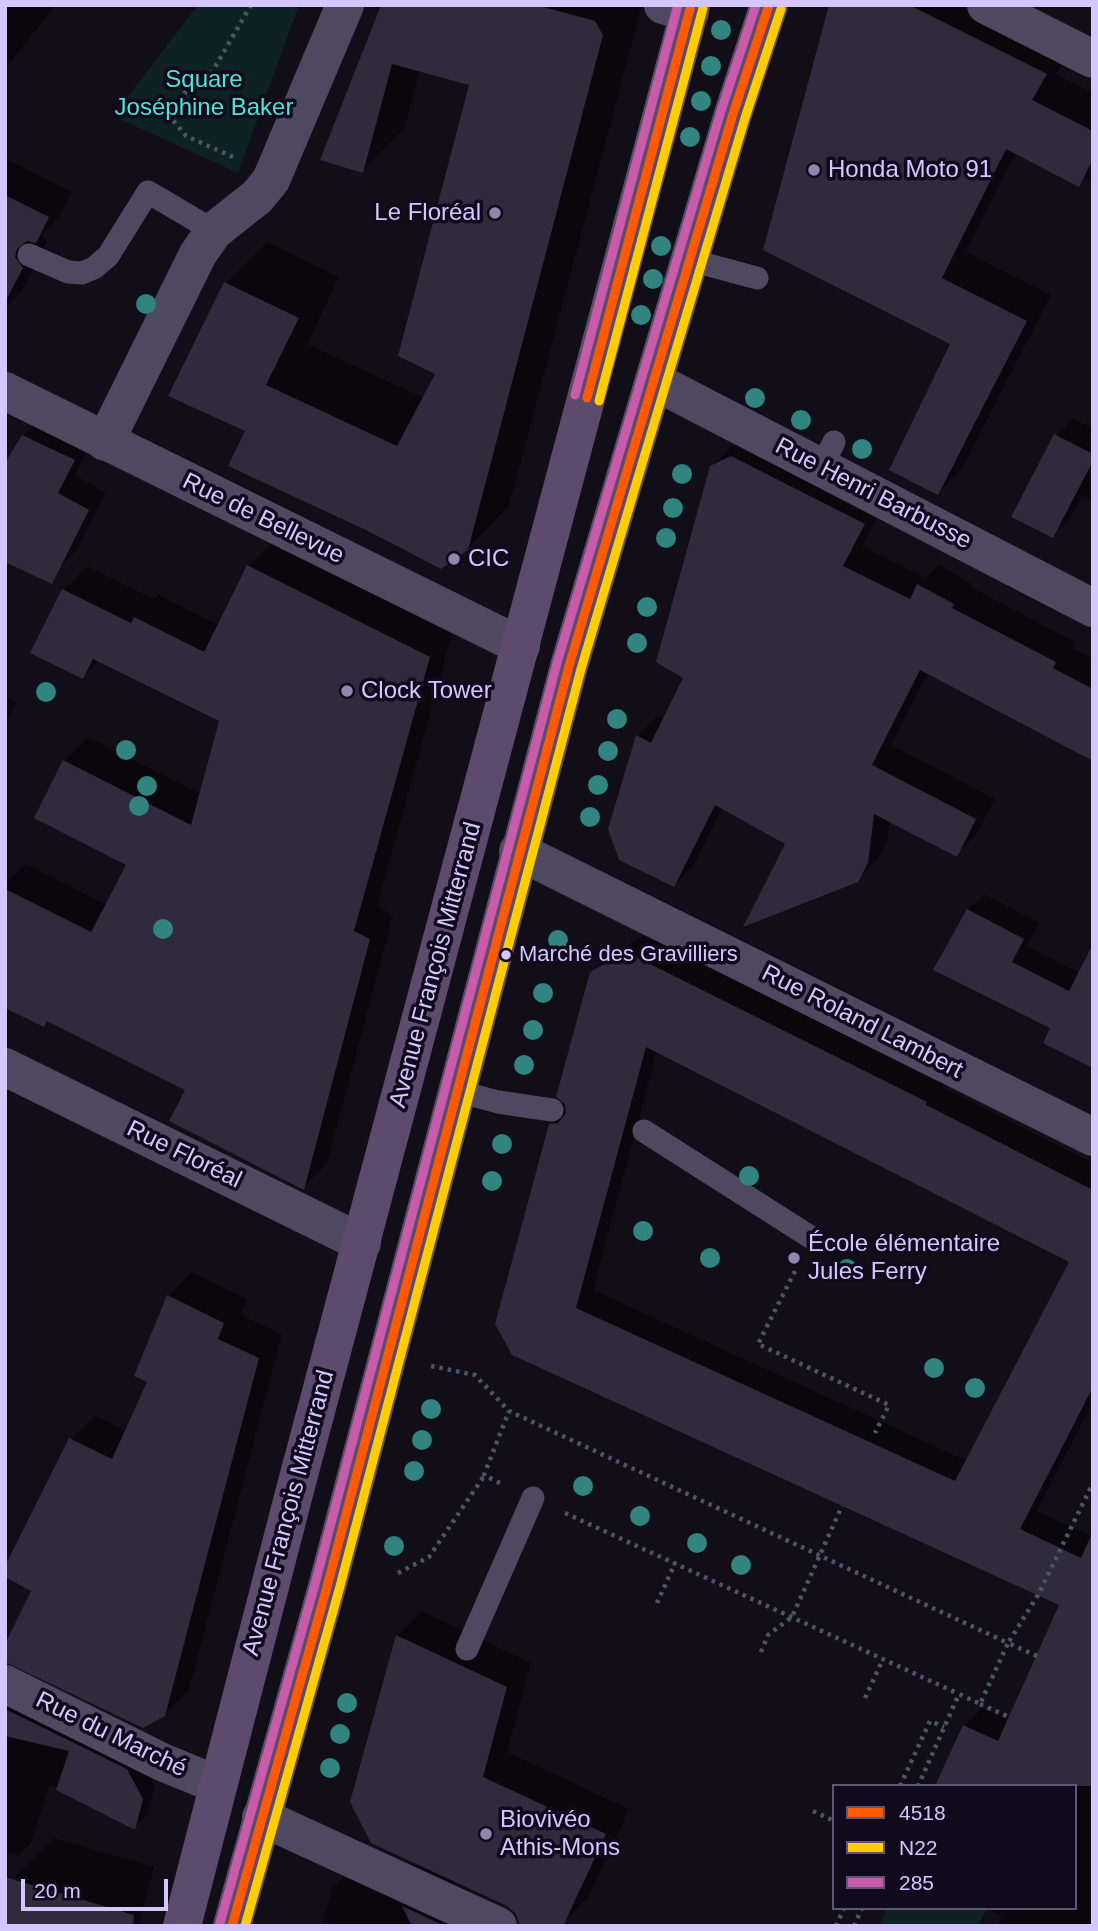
<!DOCTYPE html>
<html>
<head>
<meta charset="utf-8">
<style>
  body { margin:0 }
  #map { position:relative; width:1098px; height:1931px; overflow:hidden; background:#110e18; font-family:Arial,sans-serif }
  canvas { display:block }
  .frame { position:absolute; inset:0; border:7px solid #d4c6ff; pointer-events:none }
  .legend { position:absolute; left:832px; top:1784px; width:245px; height:126px; box-sizing:border-box; background:#100a1c; border:2px solid #5e5577; margin:0; padding:9px 12px; list-style:none; font-size:21px; color:#d4c6ff }
  .legend li { display:flex; align-items:center; gap:14px; height:35px }
  .legend b { width:35px; border:2px solid #5e5577 }
  .scale { position:absolute; left:21px; top:1879px; width:147px; height:32px; box-sizing:border-box; border:4px solid #d4c6ff; border-top:0; padding-left:9px; font-size:21px; line-height:24px; white-space:nowrap; color:#d4c6ff; -webkit-text-stroke:5px #100a1c; paint-order:stroke }
</style>
</head>
<body>
<div id="map">
<canvas width="1098" height="1931"></canvas>
<div class="frame"></div>
<ul class="legend">
<li><b style="height:9px;background:#ff5a00"></b>4518</li>
<li><b style="height:9px;background:#ffcd02"></b>N22</li>
<li><b style="height:9px;background:#c85caa"></b>285</li>
</ul>
<div class="scale">20 m</div>
</div>
<script>
const g = document.querySelector('canvas').getContext('2d');
g.lineJoin = 'round';
function fillPath(path, color) { g.fillStyle = color; g.fill(path, 'evenodd'); }
const shape = rows => new Path2D(rows.map(r => 'M' + r).join(''));
function stroke(path, color, width, dash) { g.strokeStyle = color; g.lineWidth = width; g.lineCap = dash ? 'butt' : 'round'; g.setLineDash(dash || []); g.stroke(path); }
function write(font, color, halo, rows, align = 'center') {
  g.font = font + ' Arial,sans-serif'; g.lineWidth = 7; g.setLineDash([]); g.textBaseline = 'middle'; g.strokeStyle = halo; g.fillStyle = color; for (const [text, x, y, turn = 0] of rows) {
    g.save(); g.translate(x, y); g.rotate((+turn || 0) * Math.PI / 180); g.textAlign = isNaN(turn) ? turn : align; if (halo) g.strokeText(text, 0, 0); g.fillText(text, 0, 0); g.restore();
  }
}
fillPath(shape([
  [198,5,299,5,238,173,113,116],
  [887,1908,982,1908,986,1910,978,1926,879,1926]
]), '#0e2125');
fillPath(shape([
  [5,5,55,5,5,70],
  [383,5,642,5,509,506,467,549,247,430,225,284,267,242,339,277,307,344,424,398,438,373,472,84,420,70,404,129,362,171],
  [831,5,985,5,1071,48,1056,74,1093,93,1093,182,1085,178,1078,185,1016,152,966,252,1051,295,963,467,938,493,953,344],
  [5,158,72,192,60,216,41,235,47,242,22,291,5,308],
  [41,418,91,443,75,475,106,493,76,551,59,568,23,436],
  [1073,419,1093,428,1093,501,1082,495,1069,519,1052,536,1056,436],
  [753,437,884,504,862,546,926,578,939,565,972,584,971,587,1075,642,1072,648,1093,659,1093,759,928,672,891,745,995,799,976,835,956,855,890,821,887,841,878,859,857,880,723,807,694,865,674,885,610,829,637,736,657,716,665,720,686,678,711,467,732,446],
  [272,542,452,633,377,907,393,915,327,1164,303,1188,188,1089,48,1020,5,1006,5,884,26,864,107,905,129,864,64,761,88,737,201,794,221,720,99,660,83,677,32,652,64,590,87,566,154,599,159,595,219,625,248,566],
  [5,696,17,702,5,724],
  [984,894,1039,923,1027,946,1093,980,1053,1027,968,910],
  [645,935,944,1084,943,1087,1093,1163,1093,1401,1037,1511,1093,1537,1093,1926,997,1926,1002,1916,986,1908,1075,1908,1075,1786,964,1726,982,1708,1009,1720,1062,1604,513,1353,550,1125,567,1108,591,973,610,954],
  [657,1051,1071,1261,967,1461,593,1290],
  [192,1272,247,1299,241,1315,282,1334,189,1690,164,1714,15,1663,5,1663,5,1648,33,1590,5,1570,71,1439,95,1415,127,1431,149,1381,136,1375,169,1296],
  [422,1611,531,1663,507,1752,629,1809,588,1898,563,1923,461,1875,453,1883,475,1893,466,1926,322,1926,332,1888,365,1856,421,1866,352,1802,398,1635],
  [5,1687,140,1757,155,1786,147,1815,134,1827,50,1784,31,1843,18,1856,5,1852],
  [53,1838,154,1867,138,1926,5,1926,12,1880]
]), '#0007');
fillPath(shape([
  [381,5,536,5,595,21,603,35,468,550,441,569,368,531,228,466,245,431,168,396,224,282,299,318,266,385,397,446,435,374,398,356,469,85,392,64,363,173,320,160],
  [829,5,909,5,1047,74,1032,100,1093,131,1093,159,1079,187,1006,149,942,278,1027,321,938,495,889,470,950,344,763,250],
  [5,195,49,217,36,243,27,241,17,249,15,257,23,268,5,302],
  [1054,434,1093,454,1093,461,1053,538,1011,517],
  [22,435,75,460,58,493,89,510,52,584,5,562,5,463],
  [731,456,865,524,843,566,910,599,917,584,954,604,952,608,1056,662,1053,668,1093,689,1093,761,920,670,872,765,976,819,957,857,874,814,868,863,858,882,743,927,785,844,715,805,674,887,619,860,608,829,636,735,651,743,683,678,656,662,710,466],
  [247,565,430,657,354,931,370,939,304,1190,169,1121,185,1090,47,1021,44,1027,5,1008,5,889,91,932,126,865,34,818,63,760,191,825,219,721,93,659,83,679,30,653,62,589,131,623,134,617,204,652],
  [967,909,1024,939,1012,962,1069,991,1093,944,1093,1068,1043,1043,1050,1028,933,970],
  [626,952,927,1102,926,1105,1093,1190,1093,1387,1020,1529,1081,1558,1093,1531,1093,1786,935,1786,963,1725,998,1741,1059,1605,512,1355,495,1324,549,1124,558,1123,566,1113,565,1104,556,1097,590,972],
  [646,1047,1069,1262,955,1481,576,1308],
  [167,1295,224,1323,218,1339,259,1358,165,1716,143,1728,5,1662,5,1644,31,1591,5,1577,5,1566,69,1438,112,1459,147,1382,134,1376],
  [396,1635,507,1687,483,1777,606,1834,563,1926,520,1926,516,1914,507,1906,371,1843,350,1802],
  [5,1709,127,1769,143,1799,135,1830,56,1790,69,1751,5,1736],
  [5,1877,134,1915,133,1926,5,1926],
  [402,1906,445,1926,412,1926]
]), '#2f2a3c');
stroke(shape([
  [233,157,186,136,172,119,180,99,188,89,208,79,251,5],
  [795,1271,758,1344,889,1405,875,1433],
  [431,1366,475,1375,509,1411,1008,1643,980,1704,959,1694,918,1786],
  [500,1483,484,1475,509,1411],
  [565,1513,959,1694],
  [398,1573,429,1557,484,1476],
  [657,1603,675,1563],
  [761,1652,768,1635,792,1617,842,1506],
  [1037,1656,1008,1643,1038,1595,1093,1483],
  [865,1698,883,1659],
  [980,1704,1009,1717],
  [900,1786,930,1721,944,1727],
  [813,1811,834,1821],
  [836,1926,844,1908],
  [854,1926,862,1908]
]), '#4a5667', 4.5, [3.5, 5]);
stroke(shape([
  [29,255,68,272,82,273,94,268,108,256,148,192,214,231],
  [690,260,757,278],
  [821,468,834,442],
  [457,1091,498,1102,552,1110],
  [644,1131,812,1238],
  [467,1649,533,1498]
]), '#4e4961', 23);
stroke(shape([
  [663,5,690,12],
  [986,5,1093,59],
  [654,381,1093,608],
  [5,391,521,646],
  [105,442,198,254,214,231,257,197,271,180,345,5],
  [518,851,1093,1137],
  [5,1067,362,1243],
  [5,1684,162,1762,218,1785],
  [261,1817,498,1926]
]), '#4e4961', 38);
stroke(shape([
  [182,1926,296,1486,691,5],
  [232,1926,327,1587,569,666,733,114,769,5]
]), '#5c4b6c', 38);
stroke(shape([
  [587,398,691,5],
  [232,1926,327,1587,569,666,733,114,769,5]
]), '#ff5a00', 9);
stroke(shape([
  [599,401,703,8],
  [245,1926,339,1590,581,669,745,118,781,9]
]), '#ffcd02', 9);
stroke(shape([
  [575,395,678,5],
  [220,1923,315,1584,557,663,721,111,756,5]
]), '#c85caa', 9);
g.fillStyle = '#31847f';
for (const [x, y] of [
  [721,30],
  [711,66],
  [701,101],
  [690,137],
  [661,246],
  [653,279],
  [146,304],
  [641,315],
  [755,398],
  [801,420],
  [862,449],
  [682,474],
  [673,508],
  [666,538],
  [647,607],
  [637,643],
  [46,692],
  [617,719],
  [126,750],
  [608,751],
  [598,785],
  [147,786],
  [139,806],
  [590,817],
  [163,929],
  [558,940],
  [543,993],
  [533,1030],
  [524,1065],
  [502,1144],
  [749,1176],
  [492,1181],
  [643,1231],
  [710,1258],
  [847,1269],
  [934,1368],
  [975,1388],
  [431,1409],
  [422,1440],
  [414,1471],
  [583,1486],
  [640,1516],
  [697,1543],
  [394,1546],
  [741,1565],
  [347,1703],
  [340,1734],
  [330,1768]
]) { g.beginPath(); g.arc(x, y, 10, 0, 2 * Math.PI); g.fill(); }
for (const [x, y, r, color] of [
  [814,170,7,"#9086ae"],
  [495,213,7,"#9086ae"],
  [454,559,7,"#9086ae"],
  [347,691,7,"#9086ae"],
  [506,955,6,"#d4c6ff"],
  [794,1258,7,"#9086ae"],
  [486,1834,7,"#9086ae"]
]) { const dot = new Path2D(); dot.arc(x, y, r, 0, 2 * Math.PI); g.fillStyle = color; g.fill(dot); stroke(dot, '#100a1c', 2.5); }
write('22px', '#d4c6ff', '#100a1c', [
  ["Marché des Gravilliers",519,955]
], 'left');
write('24px', '#4ce5d3', '#100a1c', [
  ["Square",204,80],
  ["Joséphine Baker",204,108]
]);
write('24px', '#d4c6ff', '#100a1c', [
  ["Honda Moto 91",828,170],
  ["Le Floréal",481,213,"right"],
  ["CIC",468,559],
  ["Clock Tower",361,691],
  ["École élémentaire",808,1244],
  ["Jules Ferry",808,1272],
  ["Biovivéo",500,1820],
  ["Athis-Mons",500,1848]
], 'left');
write('24px', '#d4c6ff', '#100a1c', [
  ["Rue Henri Barbusse",873,494,27],
  ["Rue de Bellevue",263,519,26],
  ["Avenue François Mitterrand",436,965,-75],
  ["Rue Roland Lambert",862,1022,27],
  ["Rue Floréal",184,1155,26],
  ["Avenue François Mitterrand",289,1513,-75],
  ["Rue du Marché",111,1735,26]
]);
</script>
</body>
</html>
